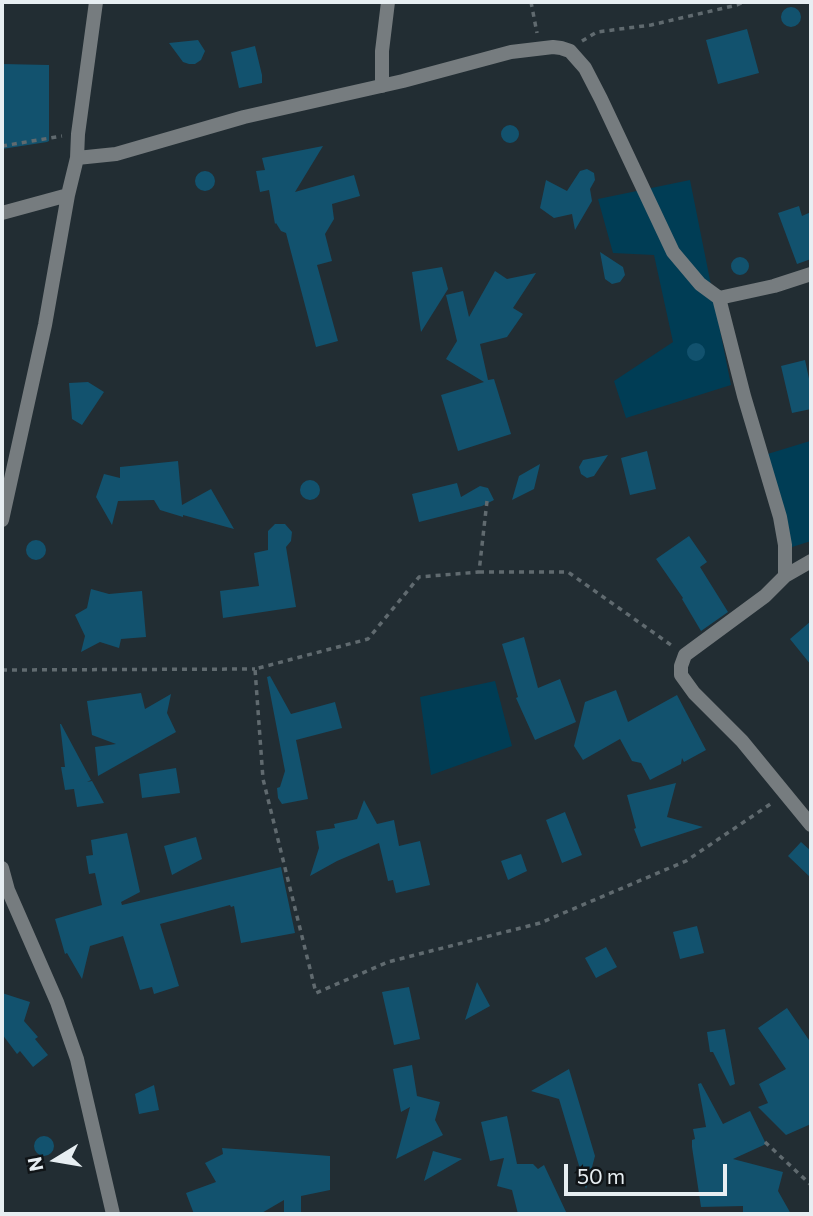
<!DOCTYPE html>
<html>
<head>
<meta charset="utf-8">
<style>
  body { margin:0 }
  #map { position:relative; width:813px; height:1216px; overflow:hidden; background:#222d33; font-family:Commissioner,sans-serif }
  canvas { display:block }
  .frame { position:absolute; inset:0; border:4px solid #e7eef2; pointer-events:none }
  .north { position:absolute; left:21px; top:1125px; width:70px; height:70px; -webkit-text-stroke:5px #101417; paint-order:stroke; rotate:259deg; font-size:19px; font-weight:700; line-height:28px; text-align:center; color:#e7eef2 }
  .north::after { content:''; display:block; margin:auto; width:24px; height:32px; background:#e7eef2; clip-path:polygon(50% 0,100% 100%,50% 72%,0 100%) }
  .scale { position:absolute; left:564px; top:1164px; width:163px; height:32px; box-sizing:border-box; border:4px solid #e7eef2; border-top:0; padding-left:9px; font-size:21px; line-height:24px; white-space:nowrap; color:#e7eef2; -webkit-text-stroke:5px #101417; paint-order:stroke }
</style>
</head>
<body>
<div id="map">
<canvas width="813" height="1216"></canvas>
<div class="frame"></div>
<div class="north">N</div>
<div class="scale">50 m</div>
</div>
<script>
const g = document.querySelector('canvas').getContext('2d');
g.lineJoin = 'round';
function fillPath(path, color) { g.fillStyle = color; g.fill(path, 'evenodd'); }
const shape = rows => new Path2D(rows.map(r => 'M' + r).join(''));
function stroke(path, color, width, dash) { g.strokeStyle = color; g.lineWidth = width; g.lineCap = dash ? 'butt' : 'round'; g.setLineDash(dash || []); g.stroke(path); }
fillPath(shape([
  [690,180,731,385,626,418,614,381,673,342,654,255,613,253,598,199],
  [810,441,811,541,789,548,761,456],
  [495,681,512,746,431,775,420,697]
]), '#003d55');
fillPath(shape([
  '781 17a10 10 0 1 1 20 0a10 10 0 1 1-20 0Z',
  [747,29,759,73,718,84,706,40],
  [198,40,205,51,201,60,195,64,189,64,183,62,169,43],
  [255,46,262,75,262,83,239,88,231,52],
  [2,64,49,65,49,141,47,142,2,149],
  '501 134a9 9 0 1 1 18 0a9 9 0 1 1-18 0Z',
  [323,146,295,192,354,175,360,196,332,204,334,219,325,234,332,261,317,265,338,341,316,347,286,233,281,231,276,223,275,224,269,190,260,192,256,171,265,170,262,158],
  [587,169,594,173,595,180,590,189,592,201,575,230,572,214,554,218,540,208,546,180,567,191,580,171],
  '195 181a10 10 0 1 1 20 0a10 10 0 1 1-20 0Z',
  [799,206,802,216,811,212,811,259,797,264,778,213],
  [600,252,623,267,625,275,620,282,612,284,605,279],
  '731 266a9 9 0 1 1 18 0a9 9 0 1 1-18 0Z',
  [442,267,448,289,421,332,412,272],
  [495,271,507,279,536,273,513,308,523,314,507,337,480,344,488,380,494,379,511,434,458,451,441,395,484,382,446,359,457,341,446,295,463,291,469,317],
  '687 352a9 9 0 1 1 18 0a9 9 0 1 1-18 0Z',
  [805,360,811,388,811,409,792,413,781,366],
  [88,382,104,392,82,425,72,419,69,383],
  [647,451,656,489,630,495,621,458],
  [608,455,594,476,587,478,581,474,579,467,583,460],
  [178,461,182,505,211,489,234,529,183,515,183,517,160,510,154,500,118,501,112,525,96,497,104,474,120,478,120,467],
  [540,464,534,489,512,500,519,476],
  '300 490a10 10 0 1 1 20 0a10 10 0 1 1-20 0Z',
  [457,483,461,497,480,486,488,488,494,500,482,506,419,522,412,494],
  [275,524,285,524,292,532,291,541,286,547,296,607,223,618,220,591,259,586,254,553,268,550,268,531],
  [689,536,707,562,700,567,728,612,701,631,682,599,683,598,656,559],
  '26 550a10 10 0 1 1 20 0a10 10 0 1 1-20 0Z',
  [91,589,109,594,142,591,146,637,121,639,119,648,100,642,81,652,85,636,75,615,87,608],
  [811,621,811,665,790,639],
  [524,637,538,688,560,679,576,722,535,740,516,698,518,697,502,644],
  [270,676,291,714,335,702,342,728,296,740,308,799,282,804,278,798,277,788,280,787,285,771,267,677],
  [616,690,628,722,677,695,706,750,684,762,682,758,681,764,650,780,641,763,632,761,620,739,583,760,574,746,585,702],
  [141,693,145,709,171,694,167,713,176,732,98,776,95,747,116,744,92,735,87,701],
  [60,724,61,724,91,780,87,782,92,781,104,803,77,807,74,789,65,790,61,767,65,767],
  [176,768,180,793,142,798,139,774],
  [676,783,667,817,703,827,641,847,634,829,636,828,627,795],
  [364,800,377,824,394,820,399,846,420,841,430,885,396,893,393,880,388,881,379,843,337,861,310,876,319,848,316,831,335,828,334,824,357,819],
  [565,812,582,855,562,863,546,820],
  [127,833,140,892,121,902,122,905,281,867,295,933,241,943,234,906,231,907,230,905,160,924,179,986,154,994,152,987,140,990,123,936,90,946,82,979,67,953,65,954,55,919,102,905,95,873,89,874,86,856,93,855,91,840],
  [196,837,202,859,172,875,164,846],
  [801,842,811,851,811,878,788,856],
  [521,854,527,871,508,880,501,861],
  [697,926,704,953,680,959,673,932],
  [606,947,617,967,596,978,585,958],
  [477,982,490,1006,465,1020],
  [409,987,420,1039,394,1045,382,992],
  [2,993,30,1002,24,1021,38,1037,35,1039,48,1055,33,1067,20,1051,17,1054,2,1034],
  [787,1008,811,1043,811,1124,786,1135,758,1107,768,1103,759,1084,786,1069,758,1028],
  [725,1029,735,1084,730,1086,713,1052,710,1052,707,1032],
  [412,1065,417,1096,440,1102,435,1120,443,1135,396,1159,410,1107,401,1112,393,1069],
  [569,1069,595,1156,586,1189,559,1099,531,1091],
  [701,1083,723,1124,750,1111,766,1144,733,1159,783,1172,778,1191,791,1214,743,1214,743,1206,701,1207,692,1147,692,1140,695,1139,693,1129,706,1127,698,1084],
  [154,1085,159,1110,139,1114,135,1094],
  [507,1116,517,1164,533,1164,538,1169,544,1165,567,1214,518,1214,512,1190,497,1186,504,1158,490,1161,481,1122],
  '34 1146a10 10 0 1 1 20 0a10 10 0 1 1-20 0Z',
  [222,1148,330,1156,330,1190,301,1196,301,1214,284,1214,284,1200,260,1214,194,1214,186,1193,216,1182,205,1163,223,1154],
  [433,1151,462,1159,424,1181]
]), '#12526e');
stroke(shape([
  [531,2,537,33],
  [582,41,597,32,651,25,737,5,743,2],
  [2,146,62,136],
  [487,501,479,572,419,577,368,639,255,669,263,779,316,993,388,962,540,923,686,861,772,803],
  [479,572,568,572,671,645],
  [2,670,255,669],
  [765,1142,811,1185]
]), '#606a6f', 3.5, [5, 5]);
stroke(shape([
  [382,86,382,51,388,2],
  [77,158,116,154,244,117,403,81,511,52,553,47,561,48,570,51,585,68,601,99,673,252,700,284,719,298,744,396,780,517,785,545,785,576],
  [2,213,68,195],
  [719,298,774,286,811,274],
  [2,520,45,325,68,195,77,158,78,134,96,2],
  [811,561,785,576,765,596,685,655,681,666,681,675,694,693,742,741,811,825],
  [2,868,8,890,57,1002,77,1059,113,1214]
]), '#767c7f', 14);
</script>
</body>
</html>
